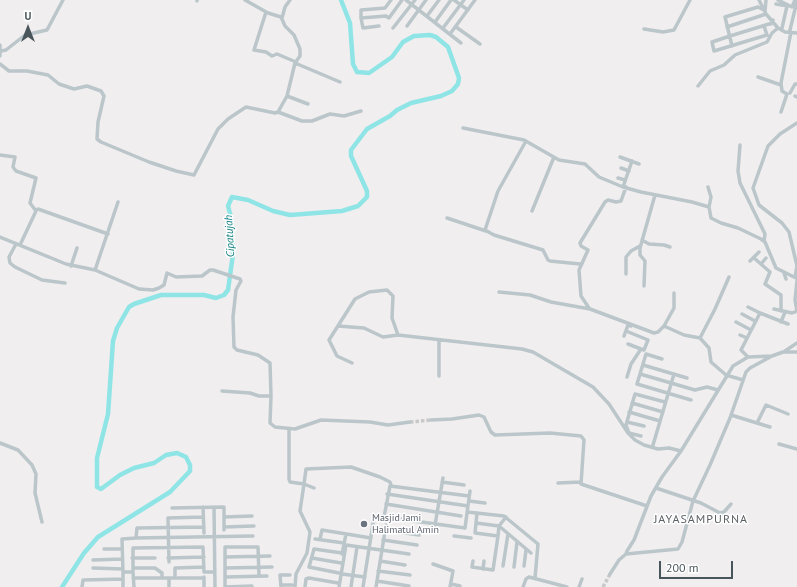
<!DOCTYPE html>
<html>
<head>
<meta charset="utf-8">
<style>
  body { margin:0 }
  #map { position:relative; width:797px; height:587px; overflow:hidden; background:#f1eeef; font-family:"PT Sans",sans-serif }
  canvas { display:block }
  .north { position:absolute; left:8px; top:8px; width:40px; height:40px; -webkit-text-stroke:3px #fff; paint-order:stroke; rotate:0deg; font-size:11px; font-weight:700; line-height:16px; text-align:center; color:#48555a }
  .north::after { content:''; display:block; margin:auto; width:14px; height:18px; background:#48555a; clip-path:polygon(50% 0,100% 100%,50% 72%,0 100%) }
  .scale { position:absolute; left:659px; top:561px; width:74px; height:18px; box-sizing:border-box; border:2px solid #48555a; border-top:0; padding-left:5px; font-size:12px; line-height:14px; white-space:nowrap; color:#48555a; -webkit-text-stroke:3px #fff; paint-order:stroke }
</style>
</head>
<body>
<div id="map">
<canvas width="797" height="587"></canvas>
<div class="north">U</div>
<div class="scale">200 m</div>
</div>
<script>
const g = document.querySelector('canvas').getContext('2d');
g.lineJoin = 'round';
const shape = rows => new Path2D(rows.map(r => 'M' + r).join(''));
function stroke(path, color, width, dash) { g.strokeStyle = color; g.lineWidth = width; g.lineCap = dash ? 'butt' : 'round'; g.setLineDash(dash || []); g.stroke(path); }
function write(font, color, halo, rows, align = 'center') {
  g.font = font + ' "PT Sans",sans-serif'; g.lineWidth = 3; g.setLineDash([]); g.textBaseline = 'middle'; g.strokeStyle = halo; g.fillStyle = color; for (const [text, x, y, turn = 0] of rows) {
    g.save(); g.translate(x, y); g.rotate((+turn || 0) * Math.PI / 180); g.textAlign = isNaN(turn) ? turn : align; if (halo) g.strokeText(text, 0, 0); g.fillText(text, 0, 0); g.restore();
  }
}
stroke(shape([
  [62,587,84,553,98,537,170,492,190,471,190,465,186,457,177,453,166,455,154,463,134,468,120,475,101,489,97,487,97,458,108,414,113,341,117,328,129,307,134,304,161,295,204,295,216,298,224,295,228,290,233,254,231,217,228,206,232,197,248,200,273,211,290,215,342,211,358,206,367,197,367,191,351,156,351,150,367,129,390,116,397,110,411,103,441,96,452,91,458,84,459,78,448,47,436,37,430,35,414,36,403,42,392,57,369,73,357,72,353,64,350,23,341,0]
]), '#8fe5e6', 4.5);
stroke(shape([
  [410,422,431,420],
  [603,587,610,574]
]), '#c7c8ca', 3.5, [3.5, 2]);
stroke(shape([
  [197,0,197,1],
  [391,0,385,8,361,10,361,18,386,16,389,18,402,0],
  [406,0,461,43],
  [454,0,468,10],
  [759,0,766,14,778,28,785,32,797,33],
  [778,0,792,7,795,0],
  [776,4,788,6],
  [765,11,766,0],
  [266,12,254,50,266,52,272,56,277,54,296,62],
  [427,16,439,0],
  [282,18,285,7,290,0],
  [361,18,363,28,379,26],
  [435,22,451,0],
  [407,26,426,0],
  [764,26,767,35,714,51,712,42,730,36,769,24,771,24,773,20],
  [456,27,480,44],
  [727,27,766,14],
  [393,28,415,0],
  [443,28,464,0],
  [782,28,787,6],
  [644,29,663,32,674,30,690,0],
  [790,30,797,1],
  [450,34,475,0],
  [0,45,0,56],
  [732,46,725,17,758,7,764,10],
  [1,51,6,50,25,35,47,30,63,0],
  [295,63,340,82],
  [0,64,9,71,27,71,48,75,59,84,74,89,87,86,101,91,104,96,98,122,97,139,101,142,149,162,176,171,194,175,218,129,228,119,246,107,275,113,278,112,287,96,295,63,300,56,300,49,294,35,285,26,281,17,268,13,245,0],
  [758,77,781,85],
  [698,86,710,71,724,65,735,55,767,42,772,33,778,28],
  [790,93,795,84,797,84],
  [287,96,308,104],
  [795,96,797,97],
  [278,112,302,121,312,121,330,114,344,116,361,111],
  [781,112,787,94,782,91,781,83,791,32],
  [463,128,524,140,559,160,585,164,599,177,623,187,641,192,692,202,709,207],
  [526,141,498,191,485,230,494,235,543,250,548,260,550,261,580,264],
  [740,145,738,171,740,183,765,234,764,241],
  [0,155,15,157,13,167,16,171,36,178,30,203,36,211,20,245],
  [620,157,639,164],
  [621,168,629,171],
  [618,178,625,180],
  [623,187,632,161],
  [708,187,711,197,709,207,711,218,721,223,738,228,761,239,765,242,776,268,796,278],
  [36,210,38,209,108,234],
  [532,211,554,157],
  [447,218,486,231],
  [0,237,66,264,95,270,139,289,153,290,159,288,164,285,167,273,176,277,202,276,210,270,213,270,240,279,241,281,236,290,233,317,234,347,237,350,258,355,270,363,271,396],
  [642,240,649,244,664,245,670,247],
  [16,244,9,257,10,263,15,267,42,280,65,283],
  [754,258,770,272,765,284,781,295,781,311],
  [750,261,759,252],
  [761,264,766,258],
  [71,266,77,248],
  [95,270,118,202],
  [784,273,786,279],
  [626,274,626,257,631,251,640,246],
  [795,277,797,266,789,232,782,223,759,205,753,188,768,146,780,134,797,123],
  [797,281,795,300,797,311],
  [644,286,645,261,640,255,640,248,655,195],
  [499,292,530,295,551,302,590,309,654,333,658,332,664,326,684,335,700,338,709,348,711,362,726,375,743,380],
  [748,307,760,313,741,350,748,357],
  [589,308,581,296,579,270,588,250,581,246,580,243,605,202,608,200,616,202,621,201,626,187],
  [774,309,792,313,797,311],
  [760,313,788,324],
  [742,314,755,321],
  [736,322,751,330],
  [781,322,785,312],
  [338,326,364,328,383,337,398,335],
  [664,326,674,308,674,293],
  [626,331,648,340,644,350,641,349,631,364,627,377],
  [740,335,747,338],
  [624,336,628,325,631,326],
  [700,338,715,309,729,277],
  [439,340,439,376],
  [628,344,641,349],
  [785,351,797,343],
  [662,359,646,354,637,384,691,400],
  [352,363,337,356,329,340,355,299,369,292,387,290,393,296,392,318,398,335,522,349,533,352,593,387,609,404,628,433,635,440,644,445,658,449,669,448,681,451,733,366,748,357,772,356],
  [643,365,687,378],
  [640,374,695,390,707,387,718,390],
  [222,391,250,393,259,396,271,396,270,423,275,427,295,429,321,420,370,422,388,425,410,422],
  [632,403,663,412],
  [629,412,660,421],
  [731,415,770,427],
  [431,420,452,419,479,415,484,417,491,432,495,435,550,433,581,436,584,440,581,484,647,506],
  [627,422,644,426],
  [757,423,766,405,788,414],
  [289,429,289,479,290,482,304,484,300,511,310,532,307,553,296,574,295,587],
  [641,436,629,433,626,425,635,394,665,402],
  [0,443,18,450,32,465,36,474,35,493,42,522],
  [779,444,797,449],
  [653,445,674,374],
  [442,482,464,485],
  [558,483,580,482],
  [314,488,304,484,306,469,351,467,380,477,390,482,391,485],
  [656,488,701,503,720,513,724,512,731,504],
  [387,494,468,506],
  [469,501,485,503],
  [386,504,461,516],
  [203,507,204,533],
  [214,507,215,587],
  [172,508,224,507,224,530],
  [467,512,504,516,538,544,535,578],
  [224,517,252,516],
  [384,517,390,486,469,496],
  [476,523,499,526,531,553],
  [435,525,443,478],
  [204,527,137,528,136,538,253,536],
  [224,527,254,526],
  [385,530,419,535],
  [454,536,471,538],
  [498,536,499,526,506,517],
  [136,538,122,539,123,572,133,572,133,548,203,547,204,572,215,572],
  [315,539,344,543],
  [320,539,322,530,371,538],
  [383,540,417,545],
  [104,549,122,549],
  [342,554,346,534],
  [626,554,627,551,634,540,651,496,662,477,681,451],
  [225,557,270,556],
  [132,558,155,558],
  [168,558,204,557],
  [312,558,341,563],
  [93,560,122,559],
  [380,561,405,565],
  [473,561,472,567,493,570,498,536,475,533,477,513],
  [169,562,168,518,203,517],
  [433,564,453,571,450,587],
  [503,566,508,534],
  [524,566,526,550],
  [514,567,517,542],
  [93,568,123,569],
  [133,568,155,568,162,573,162,578],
  [225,568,272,567],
  [483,569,484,561],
  [378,571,410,575],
  [123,572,123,587],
  [133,572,134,587],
  [339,573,309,567,314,549,342,553],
  [342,574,365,577],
  [610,574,619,560,626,554,678,549,682,542,693,501,710,465,730,418,746,372,750,368,772,356,783,352,797,352],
  [204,577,204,587],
  [225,577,267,576],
  [133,578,204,578],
  [169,578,169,587],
  [175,578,175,568,204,567],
  [377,581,409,586],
  [451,584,460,586],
  [281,585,292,585],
  [82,587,83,580,123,579],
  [225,587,225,547,258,547,259,576],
  [225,587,252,586],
  [281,587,280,575,290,575],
  [305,587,306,579,309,578,338,583],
  [339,587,346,545,409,554],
  [351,587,357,547],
  [363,587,374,517,378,516,465,528,470,491],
  [376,587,386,525],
  [523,587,526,579,529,577,567,587],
  [579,587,582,579]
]), '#bbc6ca', 3.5);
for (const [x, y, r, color] of [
  [364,524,4,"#6b7280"]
]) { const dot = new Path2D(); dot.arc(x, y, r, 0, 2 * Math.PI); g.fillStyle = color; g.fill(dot); stroke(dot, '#fff', 1.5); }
write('10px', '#5b616d', '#fff', [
  ["Masjid Jami",372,518],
  ["Halimatul Amin",372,530]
], 'left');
write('italic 11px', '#158383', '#fff', [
  ["Cipatujah",230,236,-93]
]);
g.letterSpacing = '1px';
write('12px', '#5b6063', '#fff', [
  ["JAYASAMPURNA",701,520]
]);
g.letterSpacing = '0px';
</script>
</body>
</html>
